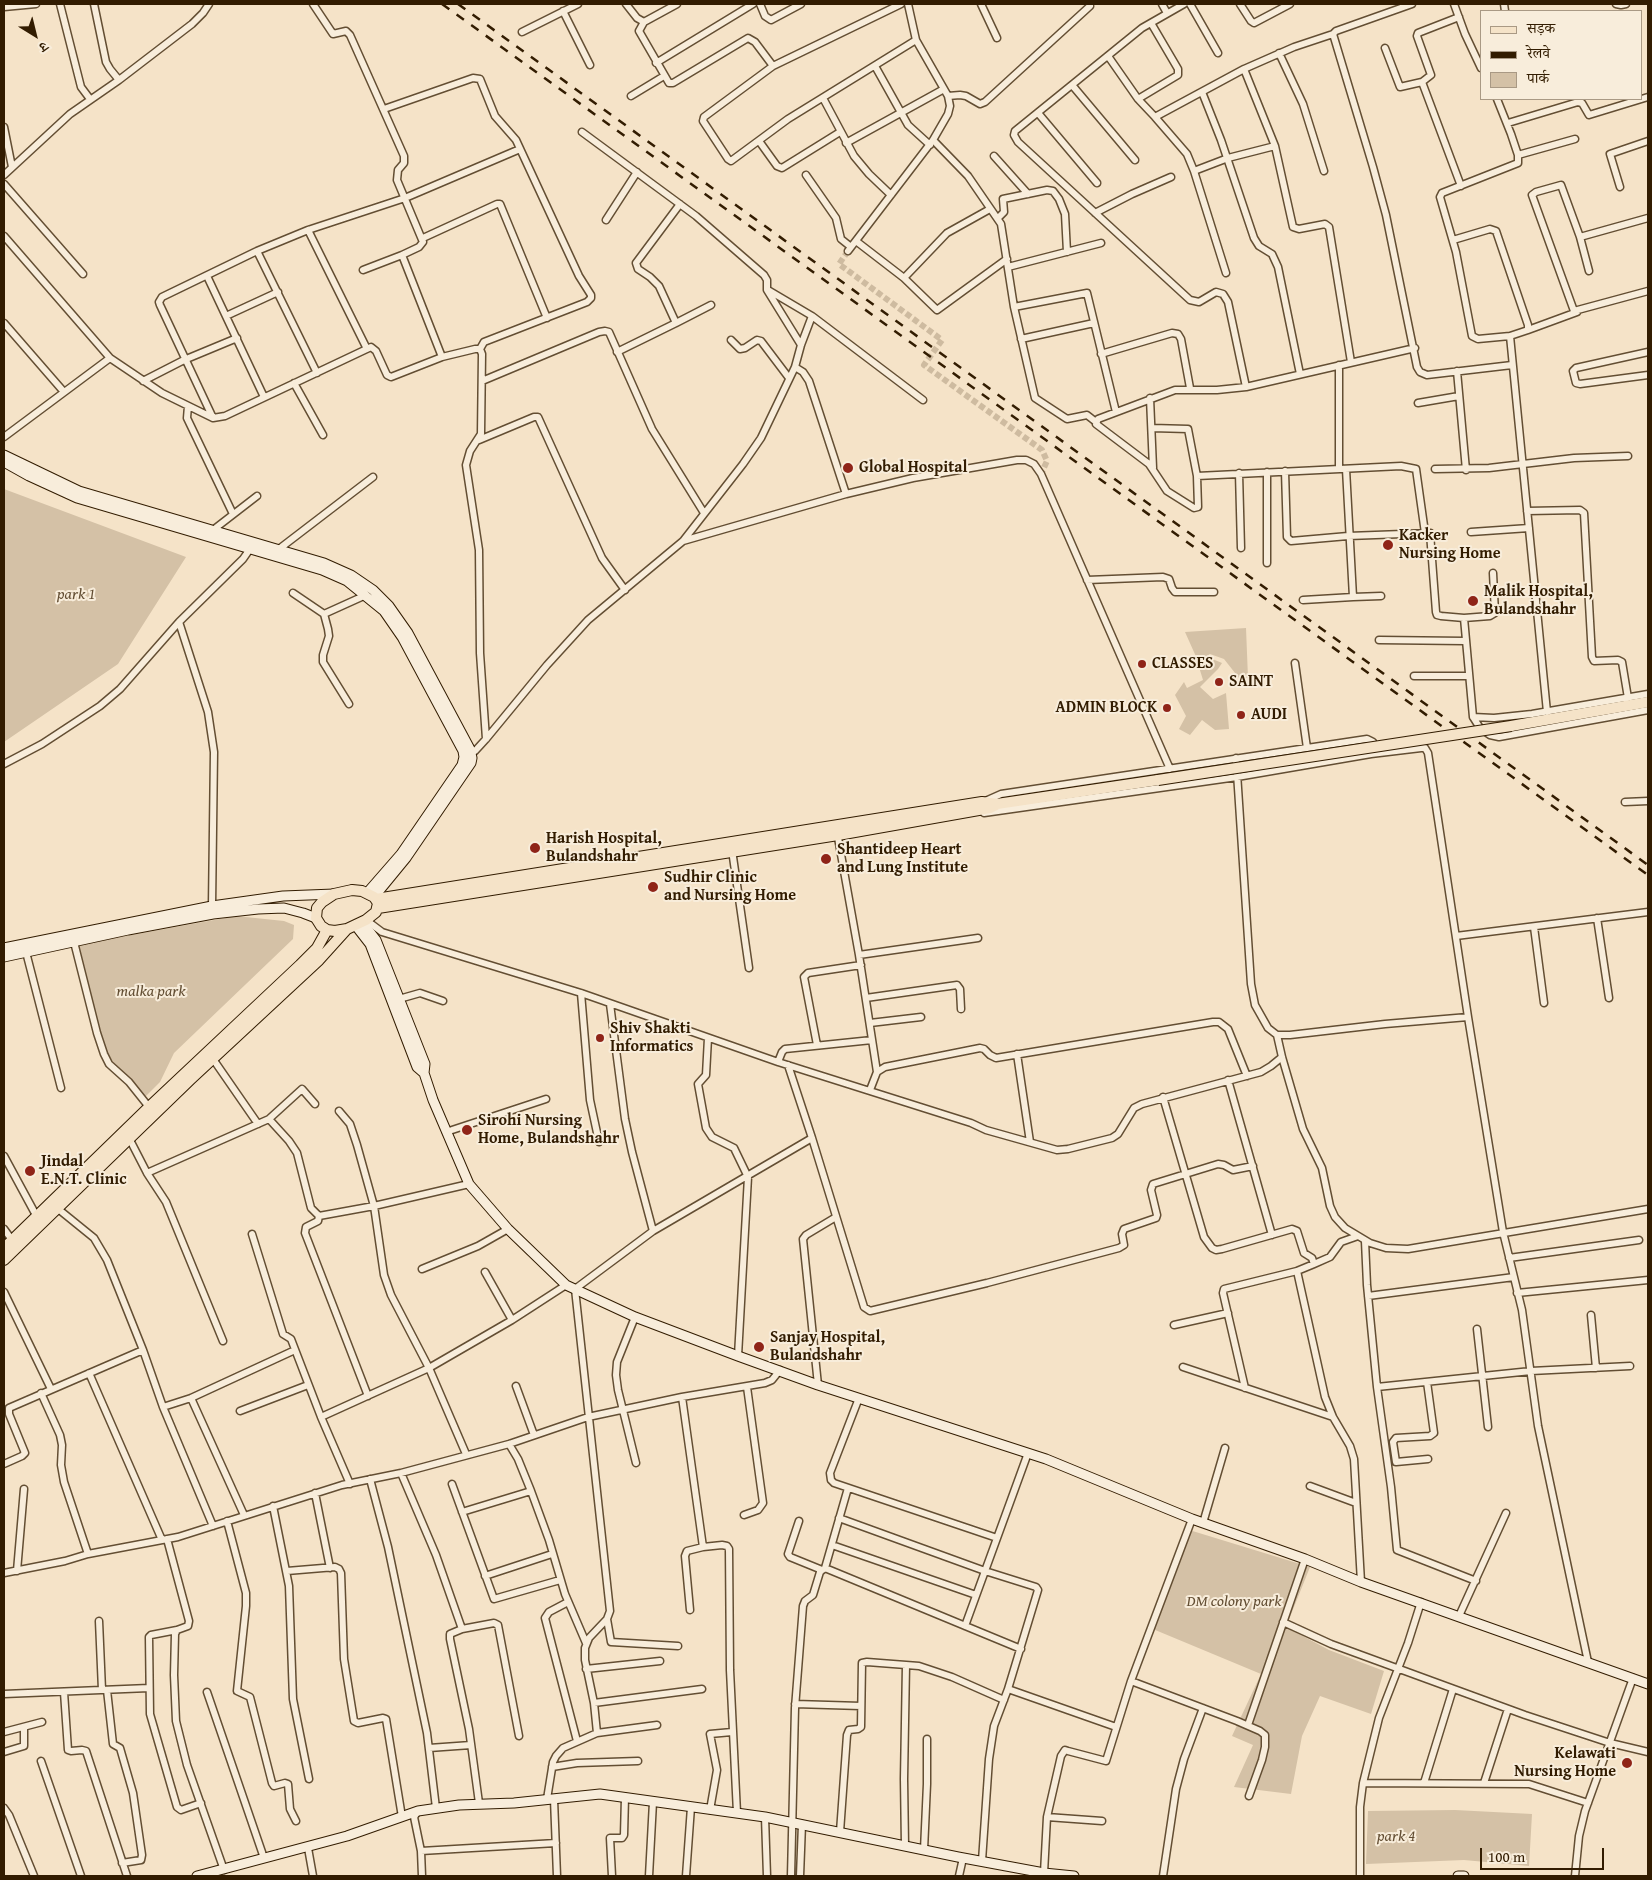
<!DOCTYPE html>
<html>
<head>
<meta charset="utf-8">
<style>
  body { margin:0 }
  #map { position:relative; width:1652px; height:1880px; overflow:hidden; background:#f5e3c8; font-family:"Gentium Book Plus","Noto Serif Devanagari",serif }
  canvas { display:block }
  .frame { position:absolute; inset:0; border:5px solid #321c01; pointer-events:none }
  .legend { position:absolute; left:1480px; top:10px; width:162px; height:90px; box-sizing:border-box; background:#f8eddb; border:1px solid #a99984; margin:0; padding:6px 9px; list-style:none; font-size:15px; color:#321c01 }
  .legend li { display:flex; align-items:center; gap:10px; height:25px }
  .legend b { width:25px; border:1px solid #a99984 }
  .north { position:absolute; left:10px; top:10px; width:50px; height:50px; -webkit-text-stroke:4px #f8eddb; paint-order:stroke; rotate:144deg; font-size:14px; font-weight:700; line-height:20px; text-align:center; color:#321c01 }
  .north::after { content:''; display:block; margin:auto; width:18px; height:22px; background:#321c01; clip-path:polygon(50% 0,100% 100%,50% 72%,0 100%) }
  .scale { position:absolute; left:1480px; top:1848px; width:124px; height:22px; box-sizing:border-box; border:2px solid #321c01; border-top:0; padding-left:6px; font-size:15px; line-height:18px; white-space:nowrap; color:#321c01; -webkit-text-stroke:4px #f8eddb; paint-order:stroke }
</style>
</head>
<body>
<div id="map">
<canvas width="1652" height="1880"></canvas>
<div class="frame"></div>
<ul class="legend">
<li><b style="height:6px;background:#f5e3c8"></b>सड़क</li>
<li><b style="height:6px;background:#321c01"></b>रेलवे</li>
<li><b style="height:14px;background:#d4c1a6"></b>पार्क</li>
</ul>
<div class="north">उ</div>
<div class="scale">100 m</div>
</div>
<script>
const g = document.querySelector('canvas').getContext('2d');
g.lineJoin = 'round';
function fillPath(path, color) { g.fillStyle = color; g.fill(path, 'evenodd'); }
const shape = rows => new Path2D(rows.map(r => 'M' + r).join(''));
function stroke(path, color, width, dash) { g.strokeStyle = color; g.lineWidth = width; g.lineCap = dash ? 'butt' : 'round'; g.setLineDash(dash || []); g.stroke(path); }
function write(font, color, halo, rows, align = 'center') {
  g.font = font + ' "Gentium Book Plus",serif'; g.lineWidth = 4; g.setLineDash([]); g.textBaseline = 'middle'; g.strokeStyle = halo; g.fillStyle = color; for (const [text, x, y, turn = 0] of rows) {
    g.save(); g.translate(x, y); g.rotate((+turn || 0) * Math.PI / 180); g.textAlign = isNaN(turn) ? turn : align; if (halo) g.strokeText(text, 0, 0); g.fillText(text, 0, 0); g.restore();
  }
}
fillPath(shape([
  [4,489,186,557,118,664,4,742],
  [1246,628,1248,678,1239,678,1224,659,1210,654,1198,661,1185,632],
  [1210,658,1222,663,1218,669,1200,687,1213,699,1226,693,1229,729,1215,730,1202,720,1190,735,1179,729,1186,716,1175,695,1184,682,1187,688,1203,680,1199,667],
  [236,916,284,921,294,925,293,939,174,1053,160,1082,140,1102,102,1045,85,978,71,946],
  [1186,1529,1310,1567,1286,1627,1329,1650,1384,1671,1371,1714,1320,1696,1302,1736,1291,1794,1234,1787,1253,1745,1232,1736,1261,1674,1148,1627],
  [1455,1810,1532,1814,1529,1866,1464,1860,1366,1864,1368,1811]
]), '#d4c1a6');
stroke(shape([
  [848,251,839,264,942,340,924,365,1042,450,1047,461,1041,474]
]), '#cebba0', 6, [6, 3]);
const street = shape([
  [60,4,81,87,90,99],
  [94,4,106,62,110,69,119,80],
  [626,4,637,18,644,22,677,4],
  [760,4,765,16,771,20,801,4],
  [901,4,773,66,704,117,703,121,728,159,731,161,788,119,916,40],
  [981,4,997,38],
  [1162,4,1167,13],
  [1184,4,1142,28,1015,131,1014,135,1018,142,1190,300,1199,302,1216,292,1223,294,1228,302,1246,387],
  [1190,4,1218,53],
  [1240,4,1251,21,1254,23,1290,4],
  [1412,4,1336,31,1333,34,1373,167,1386,215,1417,367,1420,372,1427,375,1512,365],
  [1454,4,1465,34,1481,68],
  [1504,4,1505,11],
  [1616,4,1621,5,1626,4],
  [4,7,36,4],
  [563,11,590,65],
  [1459,17,1418,33,1417,36,1431,75,1422,82,1461,186],
  [644,22,639,31,669,83,673,83,748,38,755,42,773,66],
  [522,32,578,4],
  [1385,48,1400,87,1422,82],
  [1279,53,1303,104,1324,171],
  [1108,56,1138,99,1155,117,1187,154,1194,171,1226,273],
  [656,63,753,4],
  [875,66,908,125,930,145],
  [1244,69,1275,146,1293,227,1299,229,1325,224,1329,227,1351,362],
  [1072,85,1135,160],
  [1202,92,1221,140,1254,238,1259,246,1272,254,1278,267,1300,374],
  [631,96,664,76],
  [948,96,960,95,966,96,980,104,985,102,1090,6],
  [823,98,854,156,869,174,891,195],
  [1138,99,1178,75,1178,69,1151,23],
  [384,109,473,78,480,79,495,116,516,140,579,276,591,295,591,298,587,302,484,342,480,349],
  [1038,113,1097,183],
  [1155,117,1244,69,1294,47,1333,34],
  [1508,123,1578,102,1582,103,1589,115,1648,97],
  [4,127,12,167],
  [582,132,696,216,764,275,767,280,767,290,801,345],
  [933,140,968,176,1001,224,1014,307,1035,398,1067,419,1087,415,1096,422],
  [759,141,777,166,782,168,840,132],
  [846,143,944,89],
  [1518,155,1575,139],
  [994,156,1028,194],
  [1194,171,1228,158,1275,146],
  [4,175,70,114,119,80,192,24,203,13,209,4],
  [806,175,836,218,841,239,851,247],
  [4,184,83,274],
  [1620,187,1610,154,1648,141],
  [1095,213,1132,194,1171,177],
  [998,218,1004,212,1003,199,1047,190,1053,191,1059,199,1065,214,1067,252],
  [1648,218,1580,237,1561,185,1536,192,1532,195,1574,311,1648,291],
  [606,220,637,172],
  [308,230,367,349],
  [4,236,110,358,162,393,213,418,225,416,371,347,376,351,387,375,391,377,442,357,402,255,419,247,423,242,397,180,398,170,404,163,404,156,350,35,346,31,333,34,313,4],
  [1580,237,1589,271],
  [423,238,497,204,500,204,547,318],
  [1453,240,1490,229,1496,231,1528,325,1528,330,1510,336,1478,339,1472,336,1456,252,1440,197,1442,193,1518,163,1518,155,1511,134,1497,99],
  [856,241,904,278,937,310,1007,259],
  [257,251,317,373],
  [848,251,933,140,948,114,950,106,948,96,916,40,908,4],
  [1008,267,1101,243],
  [363,270,402,255],
  [207,276,264,397],
  [904,278,947,233,990,209],
  [768,290,812,316,923,400],
  [1014,307,1087,293,1116,412],
  [226,316,278,292],
  [4,323,64,392],
  [676,323,711,305],
  [1528,330,1577,312],
  [1510,336,1547,712],
  [1021,339,1094,323],
  [731,340,740,349,745,348,757,340,761,341,789,378],
  [1415,348,1246,387,1217,390,1175,390,1098,419,1096,424,1149,464,1167,491,1194,508,1198,507,1197,476,1401,466,1416,469,1425,533],
  [617,352,676,323,659,286,650,277,638,269,636,263,680,204],
  [1648,352,1576,368,1573,371,1576,383,1580,384,1648,375],
  [1101,354,1172,333,1178,334,1181,339,1190,388],
  [442,357,475,349,480,349,482,354,481,434,470,451,466,465,479,550,480,653,486,739],
  [1339,365,1339,469],
  [795,367,803,372,809,381,846,494],
  [1457,371,1466,470],
  [143,381,184,360,237,338],
  [482,381,599,332,605,331,609,332,652,429,704,513],
  [294,383,323,435],
  [1150,398,1153,468],
  [1418,403,1459,396],
  [188,406,187,418,233,514],
  [213,418,160,305,159,302,162,297,257,251,308,230,405,198,520,149],
  [1152,428,1188,429,1197,476],
  [4,437,110,358],
  [479,440,534,417,538,417,602,558,625,590],
  [1346,469,1353,597,1381,596],
  [1435,469,1489,468,1574,458,1628,456],
  [1285,471,1287,537,1291,541,1348,536,1430,533,1436,612,1437,615,1441,616,1464,618,1473,717,1480,728,1490,735,1499,737,1648,710],
  [1267,472,1267,563],
  [1239,473,1241,548],
  [1527,511,1580,510,1584,513,1592,657,1594,661,1618,660,1622,662,1628,698],
  [213,530,257,496],
  [1471,532,1529,528],
  [683,541,846,494,913,478,1017,460,1026,460,1034,464,1041,474,1170,769],
  [279,549,373,477],
  [1087,580,1163,577,1169,579,1172,588,1175,592,1214,592],
  [293,593,324,614],
  [1303,600,1353,597],
  [1464,618,1490,616,1495,613,1493,573],
  [179,622,208,712,214,752,212,906],
  [1379,640,1465,641],
  [1295,663,1307,748],
  [1414,676,1469,676],
  [349,704,323,662,323,655,329,636,328,629,324,614,366,595],
  [1473,717,1494,718,1532,714,1648,694],
  [1371,754,1421,748,1425,748,1428,753,1468,1017],
  [468,755,475,751,486,739,547,665,588,620,683,541,743,464,761,438,795,367,801,345,812,316],
  [1236,758,1251,984,1255,1005,1268,1028,1277,1035,1290,1035,1385,1024,1468,1017,1503,1232,1522,1310,1538,1426,1588,1662],
  [4,764,42,744,100,706,120,689,179,622,243,559,252,546],
  [983,802,1001,794,1367,739,1373,742,1374,751,1371,754,1237,777,984,813],
  [1625,802,1648,801],
  [837,832,859,955,877,1072],
  [732,850,749,968],
  [1597,918,1609,998],
  [366,920,382,932,581,993,778,1062,971,1123,986,1130,1057,1150,1068,1149,1112,1138,1118,1134,1134,1108,1142,1104,1261,1072,1271,1066,1282,1057],
  [1534,927,1544,1003],
  [1456,936,1648,912],
  [73,938,97,1033,104,1054,109,1064,129,1082,149,1107],
  [26,952,61,1088],
  [859,955,978,938],
  [581,993,590,1100,599,1142],
  [866,998,957,985,960,989,961,1009],
  [399,999,420,993,443,1001],
  [610,1004,625,1119,632,1152,653,1231],
  [870,1023,921,1017],
  [1277,1035,1282,1057,1303,1129,1322,1168,1330,1206,1335,1217,1345,1228,1370,1243,1386,1248,1408,1249,1648,1209],
  [708,1038,706,1075,698,1084,706,1128,712,1137,734,1148,748,1177,738,1356],
  [817,1045,804,977,808,973,861,965],
  [1017,1054,1030,1142],
  [213,1059,258,1124],
  [778,1062,782,1052,785,1049,872,1040],
  [1228,1080,1272,1235],
  [870,1090,877,1072,885,1067,980,1048,984,1049,990,1055,996,1058,1213,1022,1219,1022,1228,1029,1247,1076],
  [1163,1097,1204,1237,1212,1248,1216,1250,1222,1249,1292,1229,1297,1231,1304,1253,1312,1258,1314,1264],
  [339,1111,350,1124,357,1145,374,1206,384,1275,391,1295,429,1368,466,1454],
  [269,1119,302,1089,315,1104],
  [446,1132,546,1099],
  [129,1138,147,1173,166,1202,223,1341],
  [812,1138,864,1307,870,1311,987,1283,1119,1248,1124,1245,1122,1234,1124,1229,1156,1218,1157,1215,1151,1190,1153,1184,1218,1164,1224,1165,1233,1170,1253,1166],
  [4,1156,37,1217],
  [147,1173,269,1119,289,1141,297,1153,311,1208,319,1216,374,1206,469,1184],
  [57,1208,94,1238,107,1260,143,1350,163,1407,213,1526],
  [319,1216,318,1221,306,1227,305,1233,368,1396],
  [4,1229,12,1240],
  [252,1234,283,1334,291,1339,321,1417,350,1484],
  [1365,1241,1367,1285,1377,1387,1531,1371,1630,1366],
  [1509,1258,1639,1240],
  [422,1269,478,1246,508,1229],
  [1297,1271,1325,1397,1333,1417,1350,1446,1354,1459,1361,1582],
  [485,1272,512,1320],
  [4,1292,51,1389],
  [1517,1293,1648,1280],
  [1368,1296,1514,1277],
  [1591,1315,1596,1368],
  [635,1317,617,1362,616,1375,618,1390,636,1463],
  [1174,1325,1228,1313],
  [1477,1329,1488,1427],
  [1183,1367,1333,1417],
  [89,1373,162,1540],
  [1427,1382,1434,1433,1430,1436,1396,1438,1393,1442,1396,1462,1428,1459],
  [818,1385,803,1239,806,1235,836,1217],
  [516,1386,534,1435],
  [1377,1387,1391,1487,1397,1550,1476,1581],
  [1245,1388,1223,1293,1224,1289,1297,1271,1314,1264,1330,1257,1341,1242,1358,1236],
  [41,1393,60,1435,62,1445,61,1465,64,1482,88,1554],
  [682,1397,703,1547],
  [191,1398,244,1515],
  [859,1398,830,1473,831,1480,834,1483,997,1538],
  [163,1407,191,1398,295,1350],
  [240,1411,308,1385],
  [321,1417,429,1368,512,1320,566,1285],
  [509,1444,518,1459,531,1491,549,1540,565,1594,586,1643],
  [4,1464,22,1456,25,1453,9,1414,9,1408,143,1350],
  [401,1473,436,1555,462,1629,494,1623,498,1625,519,1736],
  [370,1479,388,1547,427,1733,436,1808],
  [452,1484,494,1599,560,1580],
  [1310,1486,1356,1503],
  [315,1493,330,1568],
  [273,1506,289,1586,293,1699,309,1779],
  [462,1512,531,1491],
  [744,1515,758,1510,763,1503,747,1387],
  [839,1518,985,1571,1036,1587,1038,1590,1008,1689,994,1726,989,1759,982,1861],
  [227,1521,246,1593,246,1606,237,1691,250,1697,272,1783,274,1786,285,1783,288,1784,290,1809,296,1821],
  [799,1521,788,1554,790,1557,822,1570],
  [1203,1523,1225,1448],
  [167,1539,189,1621,188,1626,177,1630,175,1634,174,1675,176,1721,187,1765,224,1870],
  [832,1545,976,1595],
  [825,1568,1021,1649],
  [17,1571,24,1489],
  [287,1571,335,1567,339,1569,341,1573,344,1659,354,1721,358,1723,383,1718,386,1719,402,1817],
  [4,1573,65,1561,88,1554,178,1537,342,1485,401,1473,509,1444,588,1417,682,1397,765,1383,772,1380,780,1370],
  [485,1576,552,1554],
  [568,1602,549,1612,545,1618,577,1741],
  [690,1610,685,1556,687,1551,703,1547,722,1545,727,1546,729,1549,730,1670,737,1813],
  [1459,1616,1506,1513],
  [607,1619,611,1642,678,1646],
  [99,1621,102,1690],
  [1283,1622,1331,1644,1525,1715,1610,1743,1648,1752],
  [965,1626,1028,1453],
  [462,1629,450,1634,450,1639,469,1729,479,1803],
  [177,1630,151,1635,149,1637,150,1714,177,1807,181,1810,201,1803],
  [586,1669,660,1661],
  [1131,1681,1237,1721,1260,1731,1265,1735,1265,1747,1262,1760,1249,1796],
  [1008,1689,1116,1727],
  [107,1690,113,1744,120,1748,133,1793,142,1855,141,1860,122,1863],
  [64,1692,68,1750,71,1751,82,1750,86,1751,127,1876],
  [207,1692,264,1858],
  [4,1694,149,1688],
  [594,1703,702,1689],
  [795,1704,861,1706],
  [1248,1725,1305,1559],
  [4,1732,42,1722],
  [597,1733,657,1725],
  [429,1748,471,1745],
  [4,1752,24,1746,24,1727],
  [41,1761,81,1876],
  [552,1767,577,1763,638,1761],
  [1363,1783,1529,1784,1588,1803],
  [1424,1783,1453,1689],
  [1484,1783,1508,1709],
  [547,1799,553,1762,556,1756,563,1748,597,1733,594,1703,585,1660,585,1648,589,1638,607,1619,610,1611,575,1289,653,1231,812,1138,788,1065],
  [554,1799,557,1876],
  [4,1808,9,1815,34,1876],
  [710,1810,717,1770,710,1734,732,1732],
  [418,1811,414,1817,421,1851,422,1876],
  [765,1817,767,1876],
  [1047,1817,1102,1821],
  [840,1832,847,1735,849,1730,858,1729,861,1727,862,1663,867,1662,919,1666,952,1677,1004,1700],
  [905,1846,904,1779,906,1665],
  [308,1848,313,1876],
  [924,1850,927,1784,927,1739],
  [421,1851,556,1843],
  [1044,1873,1047,1817,1061,1756,1065,1750,1068,1751,1106,1761,1131,1681,1192,1519],
  [612,1876,610,1838,622,1838,624,1835,625,1797],
  [649,1876,653,1802],
  [686,1876,691,1807],
  [791,1876,795,1708,803,1606,805,1601,813,1595,820,1572,825,1568,848,1488],
  [800,1876,802,1824],
  [959,1876,963,1858],
  [1163,1876,1176,1789,1184,1759,1203,1708],
  [1360,1876,1360,1807,1363,1783,1379,1718,1408,1643,1421,1602],
  [1575,1876,1579,1836,1585,1811,1633,1678]
]);
const secondary = shape([
  [4,455,79,491,324,563,351,575,373,590,389,606,408,633,470,749,472,758,471,763,406,858,374,897],
  [4,462,29,476,77,498,322,570,347,581,384,611,402,637,463,751,464,757,462,765,401,854,367,893],
  [362,922,376,940,425,1064,424,1073,433,1100,469,1184,508,1229,566,1285,635,1317,738,1356,818,1385,1046,1459,1192,1519,1305,1559,1361,1582,1648,1684],
  [356,926,370,944,417,1067,424,1073],
  [4,948,212,906,283,896,334,894],
  [4,957,128,930,213,914,258,909,284,908,303,913,316,918],
  [197,1876,347,1836,418,1811,459,1805,514,1803,600,1794,765,1817,958,1857,1044,1873,1074,1876],
  [1458,1876,1464,1876]
]);
const primary = shape([
  [1511,726,1648,702],
  [352,890,362,891,374,897,378,903,376,912,366,920,347,929,335,931,327,930,321,926,316,918,317,908,322,902,334,894,352,890],
  [376,899,982,802,997,804,1158,780],
  [378,908,838,835,990,808,996,805],
  [4,1248,149,1107,300,965,317,948,327,930],
  [4,1260,191,1079,319,960,347,929]
]);
stroke(street, '#634e33', 9);
stroke(secondary, '#321c01', 11);
stroke(primary, '#321c01', 12);
stroke(street, '#f8eddb', 6);
stroke(secondary, '#f8eddb', 9);
stroke(primary, '#f5e3c8', 10);
stroke(shape([
  [442,4,1648,875],
  [458,4,1648,865]
]), '#321c01', 2.5, [9, 9]);
const primaryBridge = shape([
  [1158,780,1511,726]
]);
stroke(primaryBridge, '#321c01', 12, []);
stroke(primaryBridge, '#f5e3c8', 10);
for (const [x, y, r, color] of [
  [848,468,6,"#8f2418"],
  [1388,545,6,"#8f2418"],
  [1473,601,6,"#8f2418"],
  [1142,664,5,"#8f2418"],
  [1219,682,5,"#8f2418"],
  [1167,708,5,"#8f2418"],
  [1241,715,5,"#8f2418"],
  [535,848,6,"#8f2418"],
  [826,859,6,"#8f2418"],
  [653,887,6,"#8f2418"],
  [600,1038,5,"#8f2418"],
  [467,1130,6,"#8f2418"],
  [30,1171,6,"#8f2418"],
  [759,1347,6,"#8f2418"],
  [1627,1763,6,"#8f2418"]
]) { const dot = new Path2D(); dot.arc(x, y, r, 0, 2 * Math.PI); g.fillStyle = color; g.fill(dot); stroke(dot, '#f8eddb', 2); }
write('bold 16px', '#321c01', '#f8eddb', [
  ["Global Hospital",859,468],
  ["Kacker",1399,536],
  ["Nursing Home",1399,554],
  ["Malik Hospital,",1484,592],
  ["Bulandshahr",1484,610],
  ["CLASSES",1152,664],
  ["SAINT",1229,682],
  ["ADMIN BLOCK",1157,708,"right"],
  ["AUDI",1251,715],
  ["Harish Hospital,",546,839],
  ["Bulandshahr",546,857],
  ["Shantideep Heart",837,850],
  ["and Lung Institute",837,868],
  ["Sudhir Clinic",664,878],
  ["and Nursing Home",664,896],
  ["Shiv Shakti",610,1029],
  ["Informatics",610,1047],
  ["Sirohi Nursing",478,1121],
  ["Home, Bulandshahr",478,1139],
  ["Jindal",41,1162],
  ["E.N.T. Clinic",41,1180],
  ["Sanjay Hospital,",770,1338],
  ["Bulandshahr",770,1356],
  ["Kelawati",1616,1754,"right"],
  ["Nursing Home",1616,1772,"right"]
], 'left');
write('italic 16px', '#634e33', '#f8eddb', [
  ["park 1",76,595],
  ["malka park",151,992],
  ["DM colony park",1234,1602],
  ["park 4",1396,1837]
]);
</script>
</body>
</html>
